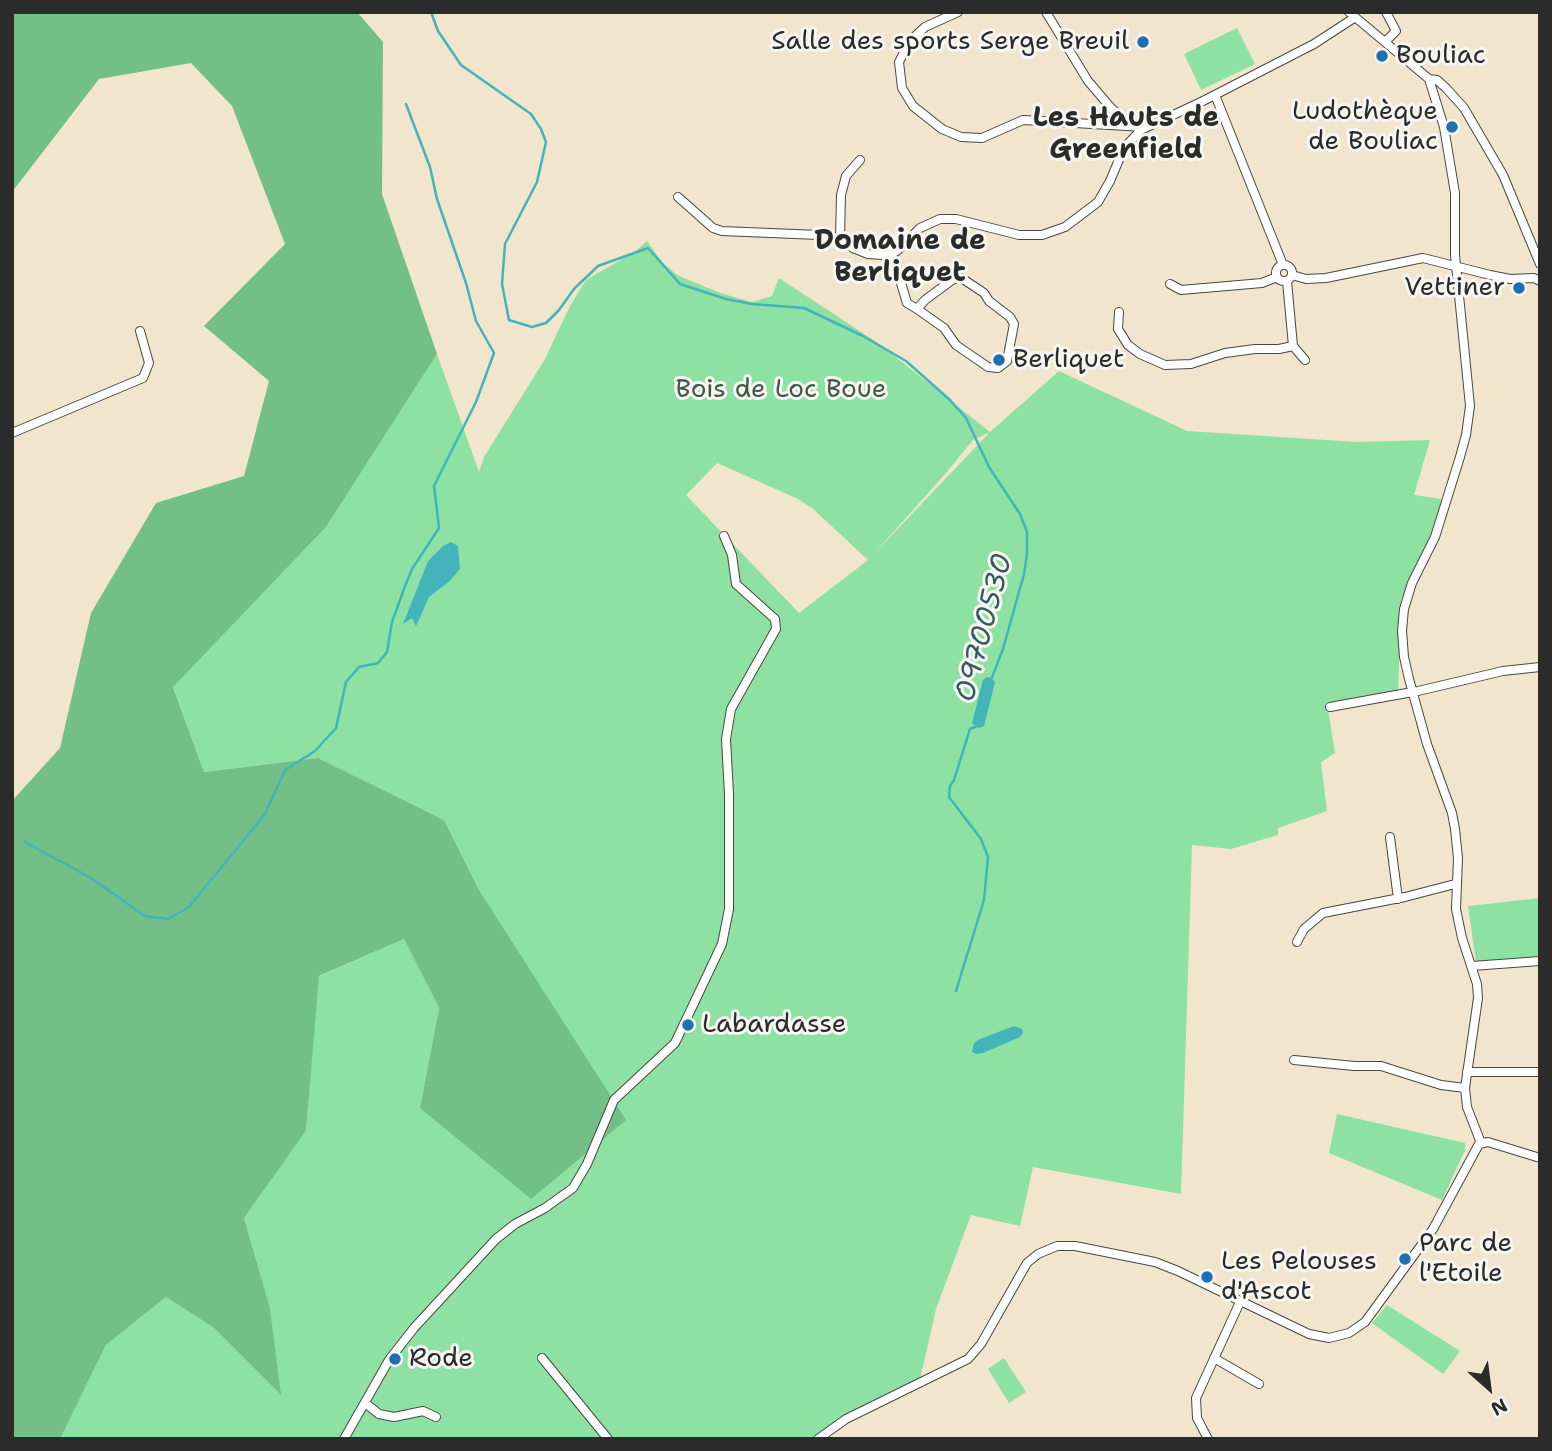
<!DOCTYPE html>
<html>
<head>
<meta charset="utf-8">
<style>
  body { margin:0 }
  #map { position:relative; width:1552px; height:1451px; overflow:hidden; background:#f1e5cd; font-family:"Shantell Sans",sans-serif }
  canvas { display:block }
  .frame { position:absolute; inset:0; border:14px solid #2b2b2b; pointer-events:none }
  .north { position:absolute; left:1454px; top:1353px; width:70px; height:70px; -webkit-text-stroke:5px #f6f6f2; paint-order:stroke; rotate:152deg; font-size:19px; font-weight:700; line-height:28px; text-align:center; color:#2b2b2b }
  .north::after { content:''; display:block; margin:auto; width:24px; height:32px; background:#2b2b2b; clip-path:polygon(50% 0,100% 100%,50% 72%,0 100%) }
</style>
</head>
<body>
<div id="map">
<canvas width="1552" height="1451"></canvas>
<div class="frame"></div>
<div class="north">N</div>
</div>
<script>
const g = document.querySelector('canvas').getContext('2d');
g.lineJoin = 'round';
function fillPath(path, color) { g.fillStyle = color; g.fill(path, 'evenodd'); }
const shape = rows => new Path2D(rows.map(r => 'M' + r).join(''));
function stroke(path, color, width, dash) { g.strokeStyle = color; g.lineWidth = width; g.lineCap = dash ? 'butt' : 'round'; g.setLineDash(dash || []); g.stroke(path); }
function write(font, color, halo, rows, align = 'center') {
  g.font = font + ' "Shantell Sans",sans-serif'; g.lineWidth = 6; g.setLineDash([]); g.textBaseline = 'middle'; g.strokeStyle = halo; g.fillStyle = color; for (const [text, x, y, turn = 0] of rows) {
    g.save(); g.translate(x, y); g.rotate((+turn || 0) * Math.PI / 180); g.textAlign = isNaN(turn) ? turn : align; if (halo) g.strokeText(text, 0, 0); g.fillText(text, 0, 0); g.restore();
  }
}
fillPath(shape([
  [1237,28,1255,64,1201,90,1184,54],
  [647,241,662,262,677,275,720,293,752,302,772,296,779,278,878,343,990,432,1059,371,1187,431,1357,442,1430,440,1414,495,1442,499,1432,535,1401,600,1398,695,1328,709,1335,753,1321,762,1327,811,1278,828,1278,835,1231,849,1192,845,1181,1194,1033,1167,1020,1226,971,1215,936,1309,919,1384,818,1439,60,1439,106,1345,166,1297,214,1328,280,1394,270,1308,244,1218,306,1131,318,977,404,939,439,1008,420,1108,537,983,479,890,444,820,318,758,204,772,173,686,326,527,437,354,479,472,484,457,545,359,570,306,586,280,636,251],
  [988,433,988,434,872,556,946,473,973,440],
  [717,463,796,498,812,508,868,560,799,613,686,495],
  [1540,898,1540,958,1476,962,1468,906],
  [1337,1114,1465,1143,1465,1150,1442,1200,1329,1153],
  [1387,1305,1460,1351,1443,1374,1372,1323],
  [1004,1358,1026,1392,1009,1403,988,1369]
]), '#8de1a2');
fillPath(shape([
  [12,12,357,12,383,42,382,194,437,354,326,527,173,687,204,772,318,758,444,820,479,890,626,1120,531,1199,420,1108,439,1008,404,939,319,976,306,1131,244,1218,270,1308,281,1395,214,1328,166,1297,106,1345,60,1439,12,1439,12,801,60,748,91,613,156,503,244,476,269,381,204,326,285,244,232,106,191,63,99,79,12,192]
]), '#72bf88');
fillPath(shape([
  [451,542,458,546,460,569,450,581,429,597,416,626,412,618,403,624,428,561,443,546],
  [987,677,991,678,995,682,984,726,979,728,972,723,983,680],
  [1014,1026,1022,1029,1023,1033,1020,1037,983,1053,976,1054,972,1052,974,1043,980,1039]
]), '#43b4ba');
stroke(shape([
  [431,12,438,31,461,65,531,114,541,129,546,142,537,182,505,244,502,284,509,320,532,327,546,323,559,310,574,289,598,266,648,248,680,284,726,299,752,304,804,308,863,336,906,361,950,400,966,418,989,467,1020,514,1027,532,1027,554,1024,574,1003,649,991,680],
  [25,842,91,878,145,916,168,919,189,907,265,814,285,770,315,751,336,728,346,682,359,667,378,663,387,652,392,622,404,589,412,569,439,528,434,486,476,402,494,353,476,321,466,283,437,199,430,167,406,104],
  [956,991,984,900,988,857,981,839,949,797,950,786,954,780,970,729,977,726]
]), '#43b4ba', 2.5);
const street = shape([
  [958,12,925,27,910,41,899,62,902,88,913,106,942,129,961,137,982,138,1023,120,1144,127],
  [1046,12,1088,81,1112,109,1126,120,1147,125],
  [1349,12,1429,79,1437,80,1446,88,1464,108,1503,175,1540,264],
  [1386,12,1396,31,1386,41],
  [1429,79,1444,127,1455,193,1455,255,1470,406,1466,435,1460,457,1435,537,1412,583,1404,609,1402,631,1404,657,1409,679,1427,744,1452,813,1455,829,1458,858,1456,909,1462,938,1477,984,1478,998,1465,1088,1467,1107,1481,1143],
  [1215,95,1283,265],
  [678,197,713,228,722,231,819,235,840,239,853,248,868,254,883,255,897,251,920,228,940,219,956,219,1019,235,1042,235,1065,227,1098,202,1110,181,1124,148,1141,130,1203,101,1314,44,1354,18],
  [840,239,841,195,846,176,860,160],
  [892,253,907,303,917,309,925,300,952,280,960,277,984,293,989,301,1010,317,1014,324,1007,361,998,368,988,367,956,345,944,328,917,309],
  '1276 273a8 8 0 1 1 16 0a8 8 0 1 1-16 0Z',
  [1292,275,1306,279,1326,278,1423,258,1490,275,1510,279,1534,278,1540,281],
  [1170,284,1181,290,1262,283,1277,277],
  [1119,312,1118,329,1128,345,1140,354,1165,365,1191,364,1225,353,1255,349,1279,349,1293,346,1287,281],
  [1293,346,1305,360],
  [12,433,143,378,149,363,140,331],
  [1330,707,1418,691,1503,671,1540,667],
  [1390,837,1398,899],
  [1297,942,1304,929,1323,913,1405,897,1455,884],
  [1472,966,1540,961],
  [1294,1060,1354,1066,1381,1066,1441,1085,1465,1088],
  [1467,1072,1540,1072],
  [542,1358,608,1439],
  [1214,1358,1259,1384],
  [365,1403,379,1414,394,1417,423,1411,436,1417],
  [344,1439,389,1360,414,1328,496,1239,515,1224,545,1208,573,1188,587,1164,614,1100,675,1043,722,944,729,909,729,794,726,739,731,709,776,629,775,619,736,584,732,555,724,536],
  [818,1439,846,1419,968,1359,981,1344,1027,1263,1038,1254,1057,1246,1075,1246,1155,1262,1178,1271,1309,1334,1329,1338,1349,1333,1365,1322,1433,1229,1479,1144,1488,1142,1540,1158],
  [1208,1439,1197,1418,1196,1398,1240,1302]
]);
stroke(street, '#494743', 10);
stroke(street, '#fff', 8);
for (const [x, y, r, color] of [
  [1143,42,7,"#1f6fb2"],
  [1382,56,7,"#1f6fb2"],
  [1452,127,7,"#1f6fb2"],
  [1519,288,7,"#1f6fb2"],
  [999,360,7,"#1f6fb2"],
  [688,1025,7,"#1f6fb2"],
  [1405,1259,7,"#1f6fb2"],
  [1207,1277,7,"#1f6fb2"],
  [395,1359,7,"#1f6fb2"]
]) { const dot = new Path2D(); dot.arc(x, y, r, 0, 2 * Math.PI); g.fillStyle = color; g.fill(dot); stroke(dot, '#f6f6f2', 2.5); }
write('26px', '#2b2b2b', '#f6f6f2', [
  ["Salle des sports Serge Breuil",1129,42,"right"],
  ["Bouliac",1396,56],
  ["Ludothèque",1438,112,"right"],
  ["de Bouliac",1438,142,"right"],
  ["Vettiner",1505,288,"right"],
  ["Berliquet",1013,360],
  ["Labardasse",702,1025],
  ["Parc de",1419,1244],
  ["l'Etoile",1419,1274],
  ["Les Pelouses",1221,1262],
  ["d'Ascot",1221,1292],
  ["Rode",409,1359]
], 'left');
write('26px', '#445849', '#f6f6f2', [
  ["Bois de Loc Boue",781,390]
]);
write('bold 28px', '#2b2b2b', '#f6f6f2', [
  ["Les Hauts de",1126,119],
  ["Greenfield",1126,151],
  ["Domaine de",900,242],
  ["Berliquet",900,274]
]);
write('italic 28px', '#335b5d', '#f6f6f2', [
  ["O9700530",985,628,-75]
]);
</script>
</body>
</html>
